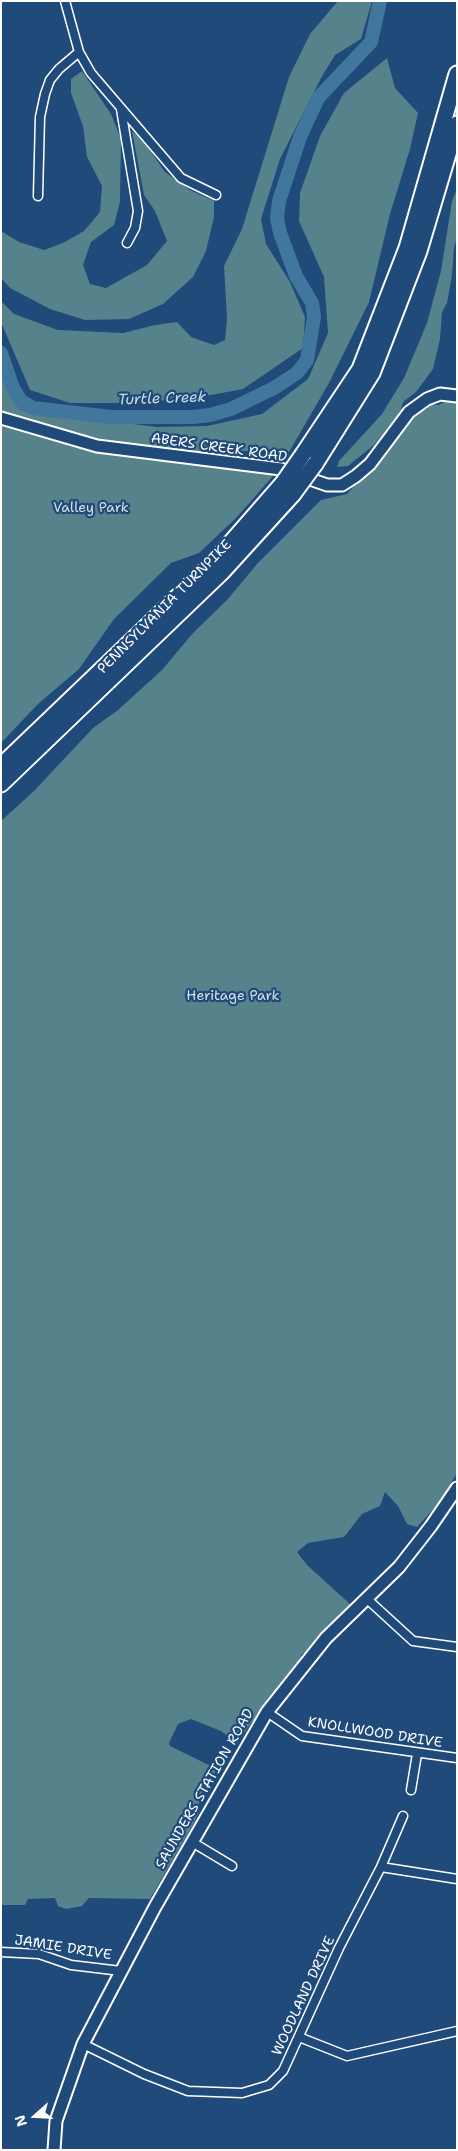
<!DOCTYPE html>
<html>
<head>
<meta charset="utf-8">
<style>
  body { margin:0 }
  #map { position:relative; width:458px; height:2151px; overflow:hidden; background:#1f4a7a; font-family:"Shantell Sans",sans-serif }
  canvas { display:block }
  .frame { position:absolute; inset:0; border:2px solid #fff; pointer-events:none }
  .north { position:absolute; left:10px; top:2091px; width:50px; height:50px; -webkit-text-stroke:4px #1f4a7a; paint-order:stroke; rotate:251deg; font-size:14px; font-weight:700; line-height:20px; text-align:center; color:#fff }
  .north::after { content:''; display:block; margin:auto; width:18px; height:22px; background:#fff; clip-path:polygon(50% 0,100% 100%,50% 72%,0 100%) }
</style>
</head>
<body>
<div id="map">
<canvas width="458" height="2151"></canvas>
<div class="frame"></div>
<div class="north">N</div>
</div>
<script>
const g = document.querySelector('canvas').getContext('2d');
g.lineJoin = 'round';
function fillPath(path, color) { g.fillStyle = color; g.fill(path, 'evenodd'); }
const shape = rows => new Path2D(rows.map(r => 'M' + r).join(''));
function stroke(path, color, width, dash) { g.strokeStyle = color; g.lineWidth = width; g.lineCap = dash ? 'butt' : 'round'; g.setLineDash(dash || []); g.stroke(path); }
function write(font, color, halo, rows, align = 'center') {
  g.font = font + ' "Shantell Sans",sans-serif'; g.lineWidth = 4.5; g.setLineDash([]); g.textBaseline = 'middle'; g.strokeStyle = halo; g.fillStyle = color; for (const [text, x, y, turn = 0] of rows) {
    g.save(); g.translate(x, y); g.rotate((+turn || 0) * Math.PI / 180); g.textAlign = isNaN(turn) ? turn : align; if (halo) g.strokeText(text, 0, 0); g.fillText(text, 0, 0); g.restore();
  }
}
fillPath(shape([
  [338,1,372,1,361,39,335,55,321,78,280,159,261,219,266,244,290,282,305,317,303,348,243,389,195,398,129,403,70,403,30,390,1,322,1,301,14,314,58,330,123,333,155,325,177,322,191,337,214,345,225,340,227,319,224,266,242,229,289,77,310,34],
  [387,58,395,88,418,113,410,149,390,214,369,302,329,383,289,452,206,450,201,463,255,469,273,476,236,518,199,553,171,563,114,619,79,669,38,704,1,743,1,365,21,410,157,427,207,426,262,414,308,379,328,333,324,277,299,221,300,193,320,136,344,93],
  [82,71,111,114,121,139,120,202,114,225,91,242,83,265,90,284,106,288,147,265,167,241,155,211,144,195,132,131,142,139,165,172,190,190,214,201,214,217,206,251,193,277,163,304,129,319,85,320,50,309,10,288,1,278,1,231,19,242,44,250,63,243,84,231,100,212,102,186,87,157,83,126,71,93,71,79],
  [457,189,457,237,454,248,452,275,447,303,442,312,440,339,433,369,416,392,403,402,400,413,374,445,348,466,337,467,339,461,382,414,404,378,427,323,441,271,452,201],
  [451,399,457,402,457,1473,440,1502,417,1527,407,1524,398,1506,385,1492,380,1506,362,1514,344,1537,308,1543,297,1552,307,1565,350,1604,305,1655,303,1653,301,1656,304,1658,256,1722,253,1720,238,1743,221,1731,191,1719,178,1724,169,1743,170,1746,217,1769,199,1803,200,1809,194,1823,150,1899,89,1898,82,1906,66,1909,58,1906,55,1898,28,1899,25,1905,1,1905,1,821,34,791,93,728,118,710,162,670,193,633,227,600,257,564,321,500,347,494,414,414,427,409,430,404,438,405]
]), '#56828b');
stroke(shape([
  [1,353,13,388,21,401,33,408,111,417,193,417,210,415,231,409,274,388,297,373,307,360,314,317,312,303,296,276,280,233,277,218,279,201,300,137,318,98,371,42,380,1]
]), '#41779d', 14);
const street = shape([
  [65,1,79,52,91,73,181,178,216,195],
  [121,109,138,211,135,228,127,243],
  [38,196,40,117,45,94,50,80,59,69,79,52],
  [366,1598,413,1641,457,1647],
  [267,1712,302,1736,457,1758],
  [411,1790,417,1754],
  [192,1842,232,1866],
  [381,1867,457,1879],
  [1,1952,39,1954,71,1965,121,1971],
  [299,2037,347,2056,457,2031],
  [83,2044,144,2074,188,2091,242,2093,269,2085,283,2071,339,1948,381,1867,403,1816]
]);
const secondary = shape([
  [1,418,97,446,281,469,327,485,342,485,356,476,370,464,409,412,427,399,440,394,457,396],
  [54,2150,56,2121,83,2044,155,1907,267,1712,326,1638,399,1567,431,1526,457,1488]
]);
const highway = shape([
  [304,453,360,369,407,248,457,74],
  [315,464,372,373,419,251,457,124],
  [1,766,214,562,283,483],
  [1,784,222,572,293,494]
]);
stroke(street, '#fff', 11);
stroke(secondary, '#fff', 15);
stroke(highway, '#fff', 19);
stroke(street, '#1f4a7a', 8);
stroke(secondary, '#1f4a7a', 11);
stroke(highway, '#1f4a7a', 15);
const highwayBridge = shape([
  [283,483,304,453],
  [293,494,315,464]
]);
stroke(highwayBridge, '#fff', 19, []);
stroke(highwayBridge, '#1f4a7a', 15);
write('14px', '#fff', '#1f4a7a', [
  ["ABERS CREEK ROAD",219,448,8],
  ["PENNSYLVANIA TURNPIKE",165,607,-45],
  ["KNOLLWOOD DRIVE",375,1733,9],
  ["SAUNDERS STATION ROAD",205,1789,-60],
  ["JAMIE DRIVE",63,1948,9],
  ["WOODLAND DRIVE",304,1996,-65]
]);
write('14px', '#d5e0e2', '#1f4a7a', [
  ["Valley Park",91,508],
  ["Heritage Park",233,996]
]);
write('italic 15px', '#d0dde6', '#1f4a7a', [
  ["Turtle Creek",162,399,-2]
]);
</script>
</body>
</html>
